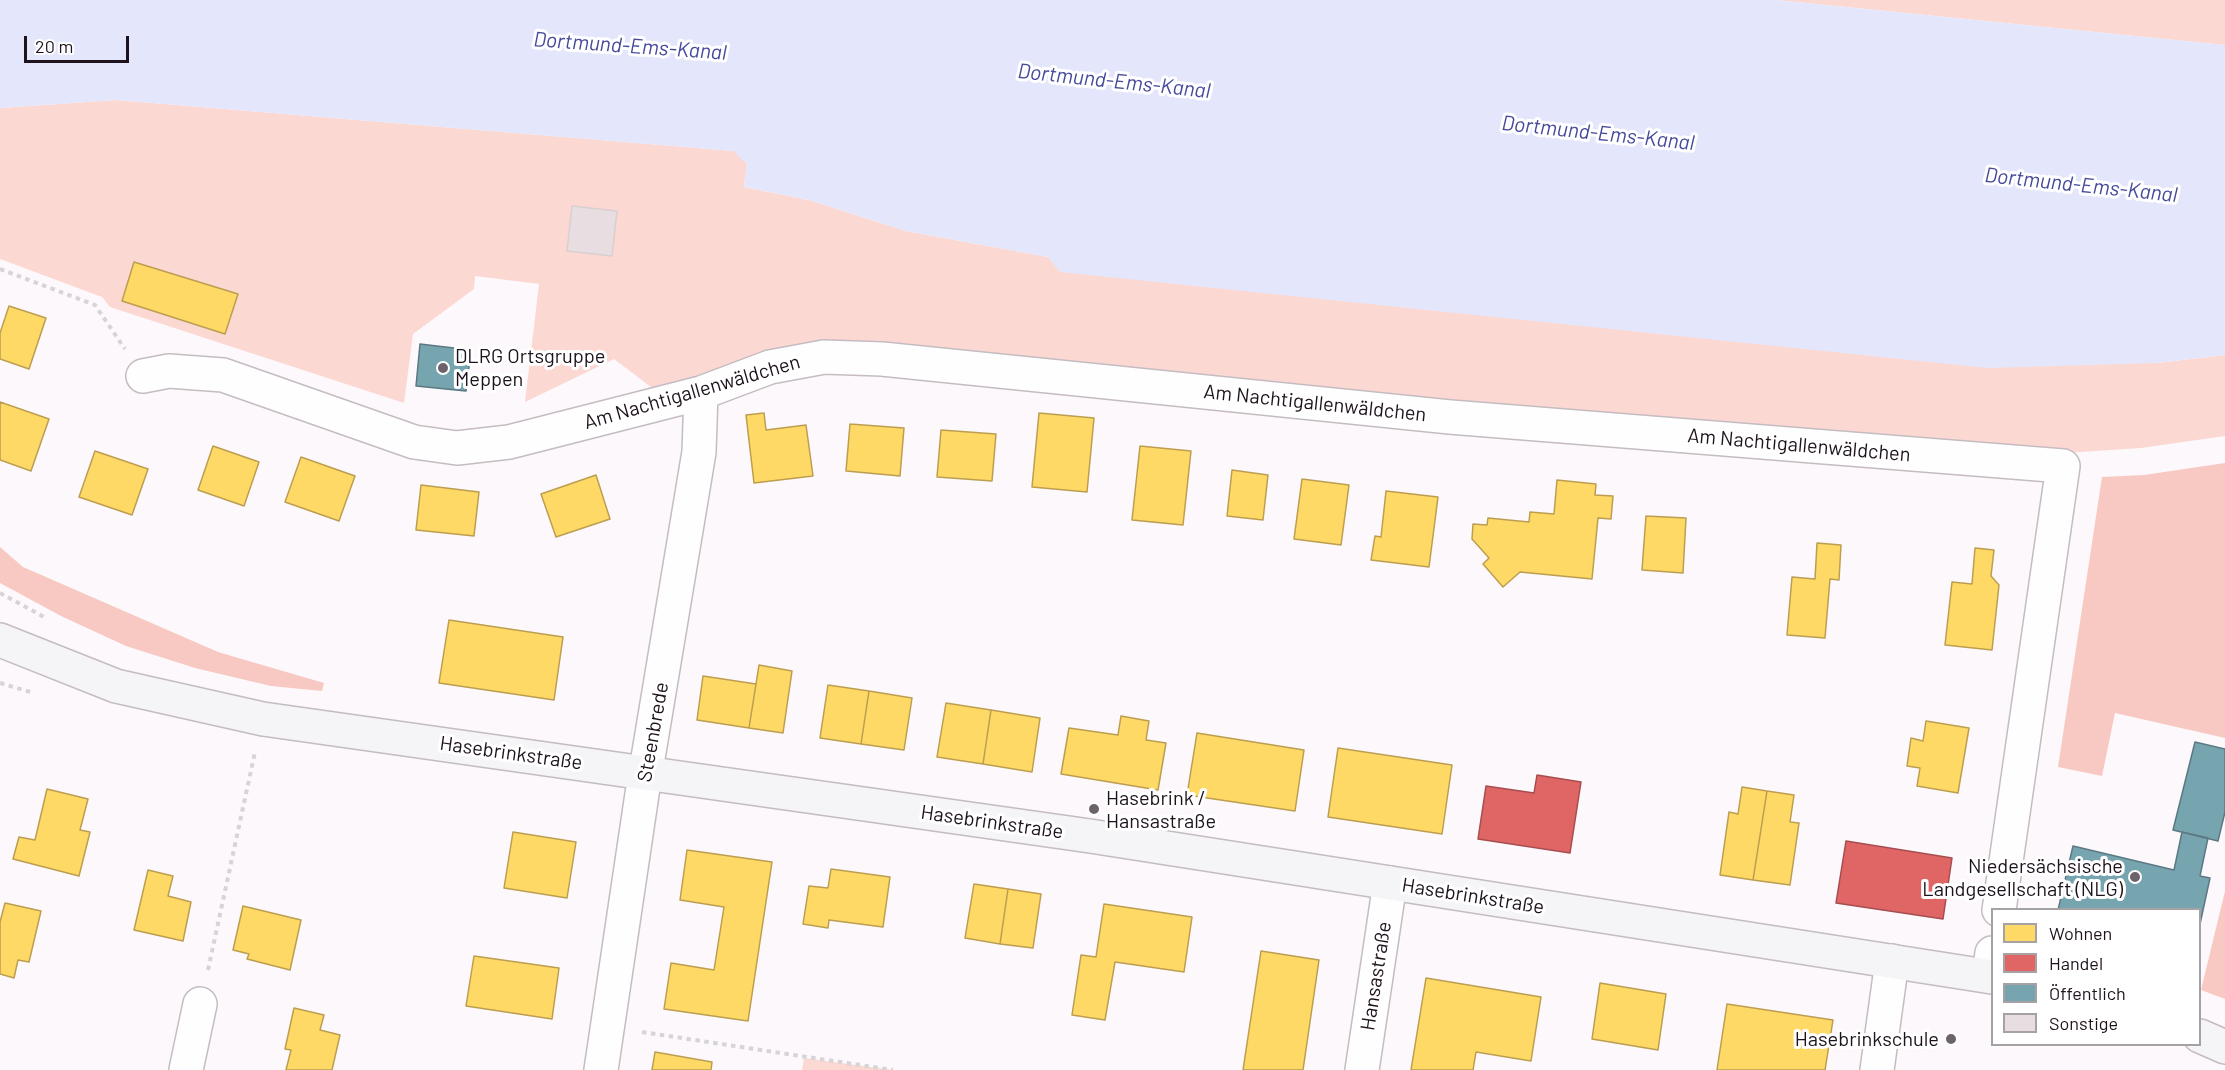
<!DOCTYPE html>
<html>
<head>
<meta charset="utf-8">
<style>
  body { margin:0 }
  #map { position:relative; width:2225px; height:1070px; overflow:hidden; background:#fdf8fb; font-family:Barlow,sans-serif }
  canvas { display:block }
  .legend { position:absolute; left:1991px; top:908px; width:210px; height:138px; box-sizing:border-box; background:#fff; border:2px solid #a5a1a4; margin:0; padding:8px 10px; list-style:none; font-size:18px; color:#1e131c }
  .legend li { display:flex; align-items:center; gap:12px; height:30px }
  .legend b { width:30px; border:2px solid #a5a1a4 }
  .scale { position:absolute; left:24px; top:36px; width:105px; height:27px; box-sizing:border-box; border:3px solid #1e131c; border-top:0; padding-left:8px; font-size:18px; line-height:21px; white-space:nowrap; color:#1e131c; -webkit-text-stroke:4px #fff; paint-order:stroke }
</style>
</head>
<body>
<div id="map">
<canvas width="2225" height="1070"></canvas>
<ul class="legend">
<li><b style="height:16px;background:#ffd966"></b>Wohnen</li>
<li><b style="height:16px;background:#e06666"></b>Handel</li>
<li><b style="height:16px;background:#76a5af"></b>Öffentlich</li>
<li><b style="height:16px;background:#e8dee1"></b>Sonstige</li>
</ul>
<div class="scale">20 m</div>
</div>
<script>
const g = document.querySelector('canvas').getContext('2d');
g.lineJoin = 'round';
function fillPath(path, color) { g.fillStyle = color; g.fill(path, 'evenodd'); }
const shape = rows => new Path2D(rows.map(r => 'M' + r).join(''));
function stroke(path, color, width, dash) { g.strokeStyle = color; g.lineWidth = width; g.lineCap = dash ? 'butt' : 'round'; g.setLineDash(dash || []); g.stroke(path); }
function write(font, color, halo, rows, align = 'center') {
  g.font = font + ' Barlow,sans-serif'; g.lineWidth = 6; g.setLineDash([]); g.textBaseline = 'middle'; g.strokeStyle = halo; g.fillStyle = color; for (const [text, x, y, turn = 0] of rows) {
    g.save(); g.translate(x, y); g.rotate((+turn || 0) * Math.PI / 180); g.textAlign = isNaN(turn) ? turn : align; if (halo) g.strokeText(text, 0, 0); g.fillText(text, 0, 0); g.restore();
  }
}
fillPath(shape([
  [1776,0,2225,0,2225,45],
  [116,100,734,151,747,164,744,187,809,200,906,231,1048,257,2157,363,2225,355,2225,436,2141,448,2065,453,1450,404,881,346,655,390,614,359,525,402,539,284,475,276,474,289,413,334,404,403,110,307,102,297,0,259,0,108],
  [804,1058,893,1070,802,1070]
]), '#fcd8d2');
fillPath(shape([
  [2225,463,2225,738,2115,713,2102,776,2058,767,2102,477,2144,475],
  [0,547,23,567,218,652,324,683,322,691,271,686,195,668,126,646,61,616,0,583],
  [2225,891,2225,999,2201,990]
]), '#f8c9c2');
fillPath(shape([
  [0,0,1776,0,2225,45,2225,355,2157,363,1988,368,1060,272,1048,257,906,231,809,200,744,187,747,164,733,151,116,100,0,108]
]), '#e4e7fc');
const homes = shape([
  [134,262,238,294,225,334,122,301,134,262],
  [9,306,46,318,29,369,0,359,0,333,9,306],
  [0,402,49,419,31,471,0,460,0,402],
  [764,413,766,430,806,425,813,476,754,483,746,415,764,413],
  [1039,413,1094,418,1087,492,1032,487,1039,413],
  [850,424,904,428,900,476,846,471,850,424],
  [941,430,996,434,992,481,937,477,941,430],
  [213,446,259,462,244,506,198,490,213,446],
  [1140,446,1191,451,1183,525,1132,520,1140,446],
  [95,451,148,469,132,515,79,497,95,451],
  [301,457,355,476,339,521,285,502,301,457],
  [1232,470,1268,475,1263,520,1227,516,1232,470],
  [596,475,610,519,556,537,541,494,596,475],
  [1302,479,1349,485,1341,545,1294,539,1302,479],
  [1557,480,1596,484,1595,495,1613,496,1611,519,1598,518,1592,579,1520,572,1503,587,1483,564,1489,558,1472,539,1473,524,1487,525,1488,518,1529,522,1530,512,1554,514,1557,480],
  [421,485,479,492,474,536,416,530,421,485],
  [1386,491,1438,497,1429,567,1371,560,1375,536,1381,537,1386,491],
  [1646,516,1686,518,1683,573,1642,570,1646,516],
  [1817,543,1841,545,1839,580,1830,579,1825,638,1787,635,1792,577,1815,579,1817,543],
  [1975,548,1994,550,1991,576,1999,585,1992,650,1945,645,1952,582,1972,584,1975,548],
  [449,620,563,637,554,700,439,683,449,620],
  [759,665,792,671,783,733,749,728,759,665],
  [703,676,756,684,749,728,697,720,703,676],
  [828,685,869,691,861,744,820,738,828,685],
  [869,691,912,698,904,750,861,744,869,691],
  [946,703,991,710,983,764,937,757,946,703],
  [991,710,1040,718,1032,772,983,764,991,710],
  [1121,716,1149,721,1146,740,1166,743,1158,790,1061,774,1069,728,1118,735,1121,716],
  [1926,721,1969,728,1958,793,1917,786,1920,768,1907,766,1911,738,1923,741,1926,721],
  [1197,733,1304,750,1295,811,1187,795,1197,733],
  [1338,748,1452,765,1442,834,1328,817,1338,748],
  [1742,787,1767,791,1753,880,1720,875,1729,812,1738,814,1742,787],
  [47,789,88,799,80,830,90,832,79,876,13,859,19,837,35,840,47,789],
  [1767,791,1794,795,1790,822,1799,823,1790,885,1753,880,1767,791],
  [513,832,576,842,567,898,504,888,513,832],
  [687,850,772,862,748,1021,664,1009,671,963,714,970,724,907,680,900,687,850],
  [831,869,890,877,883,927,829,920,828,928,803,924,809,886,828,888,831,869],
  [148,870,173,876,168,896,191,902,183,941,134,930,148,870],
  [974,884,1008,889,1000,944,965,938,974,884],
  [1008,889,1041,894,1033,948,1000,944,1008,889],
  [5,903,41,911,29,962,18,960,14,978,0,974,0,922,5,903],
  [1104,904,1192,917,1184,972,1115,962,1105,1020,1072,1015,1081,955,1096,957,1104,904],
  [243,906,301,920,290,970,247,959,249,954,233,950,243,906],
  [1261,951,1319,960,1303,1070,1243,1070,1261,951],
  [474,956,559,968,552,1019,466,1006,474,956],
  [1426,978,1541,997,1531,1061,1476,1052,1473,1070,1411,1070,1426,978],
  [1600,983,1666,994,1658,1050,1592,1039,1600,983],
  [1727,1004,1833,1020,1825,1070,1717,1070,1727,1004],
  [294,1008,324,1015,320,1030,340,1035,332,1070,286,1070,291,1050,285,1049,294,1008],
  [655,1052,712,1062,711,1070,652,1070,655,1052]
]);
fillPath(homes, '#ffd966');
stroke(homes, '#bc9e50', 1.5);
const shops = shape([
  [1537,775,1581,782,1570,853,1478,839,1486,786,1534,793,1537,775],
  [1846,841,1952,858,1943,919,1836,903,1846,841]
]);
fillPath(shops, '#e06666');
stroke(shops, '#a64d50', 1.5);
const public = shape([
  [420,344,471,350,466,391,416,386,420,344],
  [2195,742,2225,749,2225,812,2218,841,2173,830,2195,742],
  [2182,832,2208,838,2200,876,2210,878,2200,924,2200,910,2058,910,2073,846,2174,870,2182,832]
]);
fillPath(public, '#76a5af');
stroke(public, '#5c7983', 1.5);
const building = shape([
  [572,206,617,211,612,256,567,251,572,206]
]);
fillPath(building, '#e8dee1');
stroke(building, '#d9cfd2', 1.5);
const street = shape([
  [143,376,169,371,223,375,414,442,457,448,509,442,701,393,770,367,824,357,882,359,1450,417,2063,466,1999,910],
  [1989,976,1992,953],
  [186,1070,200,1004],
  [601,1070,642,794,699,452,701,393],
  [1362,1070,1390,883],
  [1877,1070,1892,961]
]);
const secondary = shape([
  [0,640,116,686,263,719,1090,836,1992,977],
  [2200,1036,2225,1047]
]);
stroke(street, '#c4bcc2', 36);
stroke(secondary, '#c4bcc2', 36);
stroke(shape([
  [0,269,95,305,125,349],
  [0,593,46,618],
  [0,683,34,693],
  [208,970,255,752],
  [642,1032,893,1070]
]), '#d6d4d6', 4, [4.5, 4.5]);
stroke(street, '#fffefe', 33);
stroke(secondary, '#f5f4f7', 33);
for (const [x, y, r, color] of [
  [443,368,6,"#6c636a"],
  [1094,809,6,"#6c636a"],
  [2135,877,6,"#6c636a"],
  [1951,1039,6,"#6c636a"]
]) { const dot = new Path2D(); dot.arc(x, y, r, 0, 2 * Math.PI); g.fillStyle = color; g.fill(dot); stroke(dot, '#fff', 2); }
write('20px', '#1e131c', '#fff', [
  ["DLRG Ortsgruppe",455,356],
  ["Meppen",455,379],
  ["Hasebrink /",1106,798],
  ["Hansastraße",1106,821],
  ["Niedersächsische",2123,866,"right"],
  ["Landgesellschaft (NLG)",2123,889,"right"],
  ["Hasebrinkschule",1939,1039,"right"]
], 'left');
write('20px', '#1e131c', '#fff', [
  ["Am Nachtigallenwäldchen",692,392,-16],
  ["Am Nachtigallenwäldchen",1315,403,6],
  ["Am Nachtigallenwäldchen",1799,445,5],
  ["Steenbrede",653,732,-80],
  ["Hasebrinkstraße",511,753,8],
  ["Hasebrinkstraße",992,822,8],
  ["Hasebrinkstraße",1473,896,9],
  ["Hansastraße",1376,976,-81]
]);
write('italic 21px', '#454a9b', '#fff', [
  ["Dortmund-Ems-Kanal",630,46,4],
  ["Dortmund-Ems-Kanal",1114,81,6],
  ["Dortmund-Ems-Kanal",1598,133,6],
  ["Dortmund-Ems-Kanal",2081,185,6]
]);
</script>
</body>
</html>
